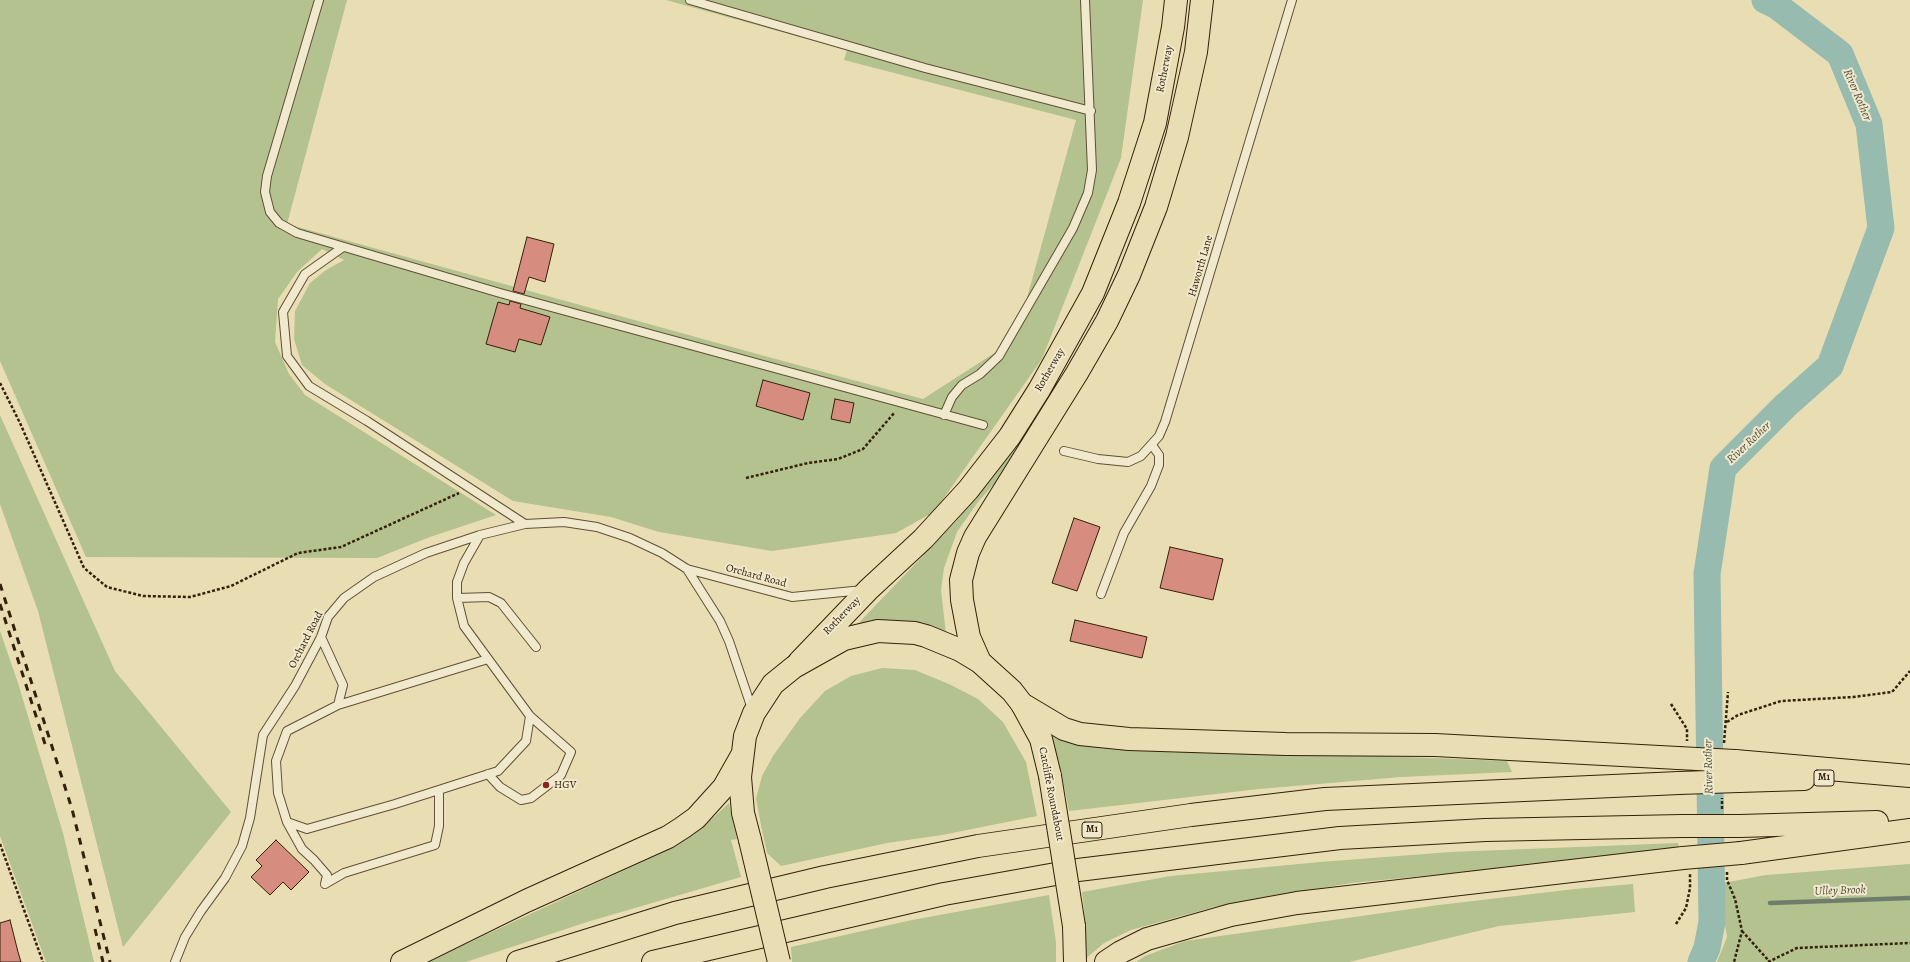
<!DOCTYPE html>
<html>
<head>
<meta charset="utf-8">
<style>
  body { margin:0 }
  canvas { display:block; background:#e9ddb3 }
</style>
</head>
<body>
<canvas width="1910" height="962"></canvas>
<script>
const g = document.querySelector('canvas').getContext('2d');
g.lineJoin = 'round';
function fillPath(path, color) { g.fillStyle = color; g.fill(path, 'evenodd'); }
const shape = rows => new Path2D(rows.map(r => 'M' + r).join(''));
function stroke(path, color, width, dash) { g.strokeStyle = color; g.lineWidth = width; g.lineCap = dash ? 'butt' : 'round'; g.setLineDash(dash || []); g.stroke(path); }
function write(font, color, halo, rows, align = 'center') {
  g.font = font + ' Alegreya,serif'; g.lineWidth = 4; g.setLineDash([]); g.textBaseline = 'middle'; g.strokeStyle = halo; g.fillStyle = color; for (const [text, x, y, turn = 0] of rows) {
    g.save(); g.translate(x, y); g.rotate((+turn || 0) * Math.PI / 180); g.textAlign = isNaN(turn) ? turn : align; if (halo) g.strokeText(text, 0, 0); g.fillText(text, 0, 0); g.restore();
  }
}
fillPath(shape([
  [0,0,347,0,287,224,761,355,844,60,761,355,923,399,996,352,1025,305,1076,120,844,60,847,50,666,0,1143,0,1121,158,1042,359,934,512,896,533,772,551,659,532,611,517,513,501,325,384,302,365,294,339,295,311,310,283,326,270,344,260,322,249,297,272,278,299,275,342,289,374,305,395,496,515,430,537,377,558,86,557,0,361],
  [1042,411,1008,472,993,485,978,502,957,532,944,568,941,590,946,634,854,628,958,519],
  [0,415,115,671,231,812,123,947,38,611,0,504],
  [0,631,18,683,63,833,94,962,46,962,0,836],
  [882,668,915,670,951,685,978,699,1003,722,1026,762,1037,816,942,835,887,843,781,866,767,853,762,830,756,799,762,776,773,756,800,718,825,691,851,676],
  [1043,726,1279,752,1507,761,1512,772,1401,777,1259,789,1069,811,1062,776,1055,777],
  [729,803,737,839,731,840,741,877,587,922,466,962,427,962,670,849,704,826],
  [1678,843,1679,851,1351,883,1214,907,1131,930,1104,943,1083,961,1079,928,1086,927,1082,892,1171,876,1320,862,1451,852],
  [1910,864,1910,962,1717,962,1727,937,1718,884,1766,875],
  [1633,884,1635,912,1499,926,1349,962,1136,962,1145,956,1185,941,1439,905,1575,889],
  [1049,895,1056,942,1056,962,792,962,791,947,912,920]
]), '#b3c28f');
stroke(shape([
  [1770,903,1910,898]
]), '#6f7d6c', 4.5);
stroke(shape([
  [1701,962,1707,948,1712,922,1707,574,1723,468,1785,406,1830,366,1881,228,1869,124,1840,54,1777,6,1765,0]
]), '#97bbae', 27);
const building = shape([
  [527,237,554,244,545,282,529,277,524,294,513,291,527,237],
  [510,301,521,304,520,308,550,317,541,345,519,339,515,352,486,344,498,302,509,305,510,301],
  [763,380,810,393,803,420,756,406,763,380],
  [835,399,854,403,850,423,831,419,835,399],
  [1074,518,1100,527,1077,591,1052,583,1074,518],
  [1170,547,1223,559,1213,600,1160,588,1170,547],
  [1075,620,1147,637,1142,658,1070,641,1075,620],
  [276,840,309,872,291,890,283,882,270,895,251,877,262,866,256,860,276,840],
  [10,920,18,952,21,962,0,962,0,923,10,920]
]);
fillPath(building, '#d68c7e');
stroke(building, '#342108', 1);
const service = shape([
  [319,0,267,176,265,192,270,212,279,223,297,233,500,293,983,425],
  [690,0,925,68,1091,111],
  [343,247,305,274,283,312,287,356,309,386,367,421,525,524],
  [944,415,952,397,962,385,980,374,999,356,1073,228,1088,193,1092,170,1085,0],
  [1064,451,1098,459,1128,462,1141,456,1159,436,1165,422,1292,0],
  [480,535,464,563,457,582,457,598,464,626,530,716,571,752,561,775,531,798,521,800,500,787,488,774],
  [687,569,720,621,729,641,752,709],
  [1101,594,1124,533,1151,486,1159,465,1159,455,1152,445],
  [457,598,489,597,501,603,536,647],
  [321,637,343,685,338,705,287,731,276,761,278,793,287,822,307,829,395,804,498,771,526,741,530,716],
  [338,705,488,659],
  [287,822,302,849,314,860,327,875,325,884],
  [325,884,344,873,435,845,439,826,439,790],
  [175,962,185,937,201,911,225,878,242,846,250,818,263,735,295,686,321,637,328,617,344,598,374,577,426,553,480,535,525,524,564,522,597,527,630,538,662,553,687,569,792,597,863,590]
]);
const primary = shape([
  [799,662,869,589,923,539,968,490,1010,436,1039,390,1093,293,1129,203,1155,123,1173,27,1176,0],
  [980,662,969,637,962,600,961,580,968,553,975,537,1077,373,1107,321,1129,275,1156,207,1177,137,1196,52,1202,0]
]);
const trunk = shape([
  [750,840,743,813,740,777,745,736,754,713,773,684,794,667,844,639,878,631,915,633,926,636,960,650,980,662,1012,691,1022,704,1041,739,1050,776],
  [1074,926,1075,962]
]);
const motorway = shape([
  [1022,704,1064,729,1080,734,1129,739,1286,744,1435,745,1678,758],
  [1735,761,1910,776],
  [1739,781,1804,779],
  [1740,826,1877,822],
  [1741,853,1910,830],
  [402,962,526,901,668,837,682,828,696,818,724,787,741,757],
  [518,962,675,913,825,877,978,846,1191,815,1325,799,1679,783],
  [653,962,944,894,1078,870,1340,838,1485,830,1682,826],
  [1106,962,1121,952,1147,939,1231,915,1297,903,1683,858]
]);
stroke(service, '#615033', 10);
stroke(primary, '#342108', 24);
stroke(trunk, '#342108', 24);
stroke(motorway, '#342108', 24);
stroke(shape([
  [0,383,20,423,84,568,107,587,143,596,190,597,231,586,298,553,341,547,459,493],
  [746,478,808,463,838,459,863,449,895,412],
  [1671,704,1687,729,1687,741],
  [1727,722,1738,715,1781,701,1853,697,1892,692,1910,671],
  [1724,743,1728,692],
  [1722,809,1722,798],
  [0,844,43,962],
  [1727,872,1727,880,1735,899,1742,931,1734,962],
  [1676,924,1686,908,1690,888,1690,874],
  [1742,931,1769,961],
  [1768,962,1797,948,1910,943]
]), '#342108', 2.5, [3, 2]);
stroke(service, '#f1e9ce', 8);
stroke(primary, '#e9ddb3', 22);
stroke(trunk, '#e9ddb3', 22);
stroke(motorway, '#e9ddb3', 22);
stroke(shape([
  [0,584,72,809,110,962],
  [0,604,45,744],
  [95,929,103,962]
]), '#342108', 3, [7, 7]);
const trunkBridge = shape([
  [1050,776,1074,926],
  [750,840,779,962]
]);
const motorwayBridge = shape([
  [1678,758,1735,761],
  [1679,783,1739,781],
  [1682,826,1740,826],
  [1683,858,1741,853]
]);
stroke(trunkBridge, '#342108', 24, []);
stroke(motorwayBridge, '#342108', 24, []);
stroke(trunkBridge, '#e9ddb3', 22);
stroke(motorwayBridge, '#e9ddb3', 22);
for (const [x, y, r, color] of [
  [546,785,4,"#8f2418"]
]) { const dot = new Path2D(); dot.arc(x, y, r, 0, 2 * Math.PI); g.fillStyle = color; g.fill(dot); stroke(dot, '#f1e9ce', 1.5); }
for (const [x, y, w] of [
  [1824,778,20],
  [1092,830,20]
]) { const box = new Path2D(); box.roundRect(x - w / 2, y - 8, w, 16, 3); g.fillStyle = '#f1e9ce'; g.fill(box); stroke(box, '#342108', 1); }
write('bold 10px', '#342108', null, [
  ["M1",1824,778],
  ["M1",1092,830]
]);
write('11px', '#342108', '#f1e9ce', [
  ["Rotherway",1165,69,-79],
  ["Haworth Lane",1201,266,-74],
  ["Rotherway",1050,370,-60],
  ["Orchard Road",756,576,15],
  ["Rotherway",842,616,-46],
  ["Orchard Road",306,640,-63],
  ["Catcliffe Roundabout",1051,794,79]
]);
write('11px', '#342108', '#f1e9ce', [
  ["HGV",554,785]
], 'left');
write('italic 12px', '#524f3a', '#f1e9ce', [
  ["River Rother",1857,95,67],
  ["River Rother",1749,443,-43],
  ["River Rother",1709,767,-91],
  ["Ulley Brook",1840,891,-2]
]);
</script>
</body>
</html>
